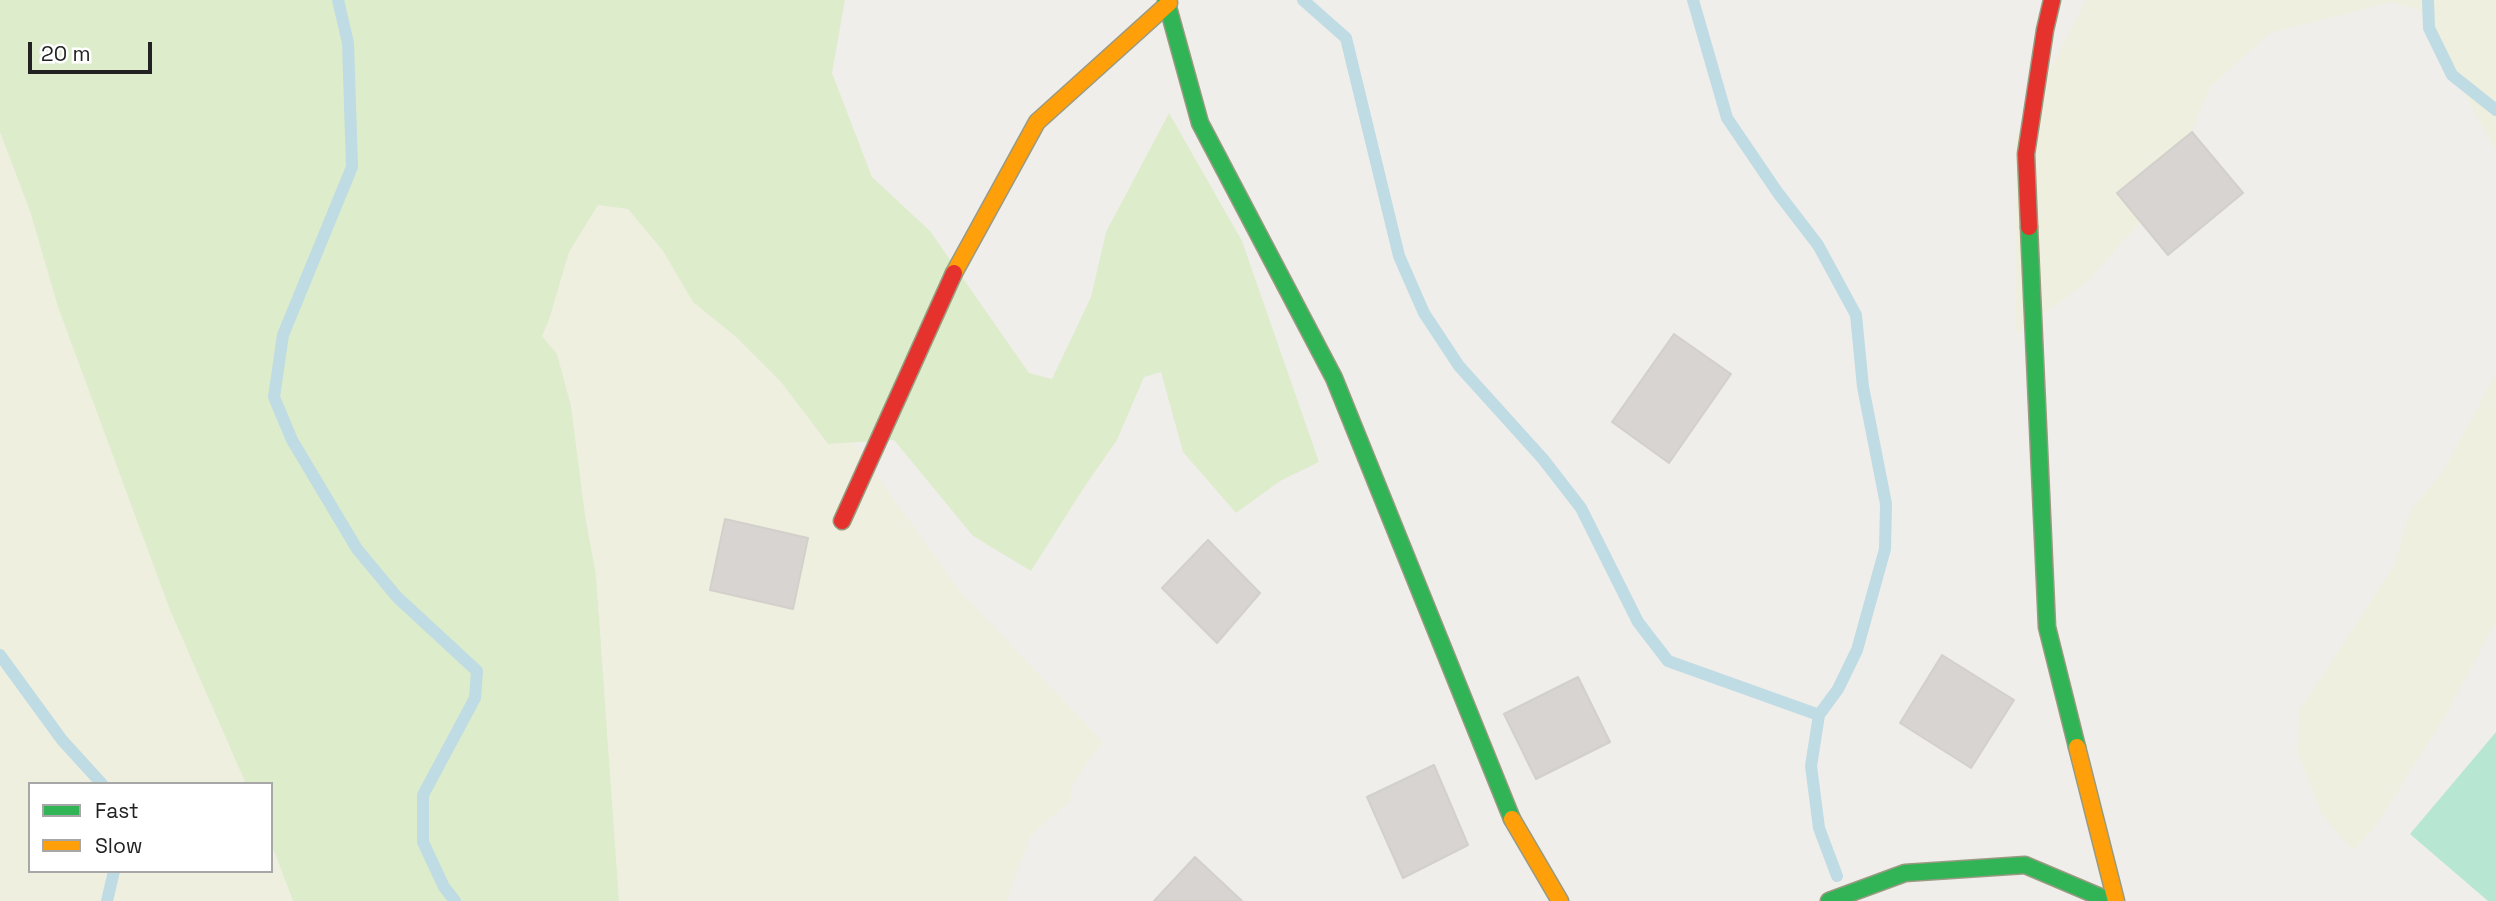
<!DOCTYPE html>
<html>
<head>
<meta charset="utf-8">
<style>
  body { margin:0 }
  #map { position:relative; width:2496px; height:901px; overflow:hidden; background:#f0eeeb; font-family:"Space Grotesk",sans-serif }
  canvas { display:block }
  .legend { position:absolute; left:28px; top:782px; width:245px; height:91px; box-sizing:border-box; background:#fff; border:2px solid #a7a7a7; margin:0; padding:9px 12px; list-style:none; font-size:21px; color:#222 }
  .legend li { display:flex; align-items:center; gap:14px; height:35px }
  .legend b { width:35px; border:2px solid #a7a7a7 }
  .scale { position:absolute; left:28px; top:42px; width:124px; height:32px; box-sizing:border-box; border:4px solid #222; border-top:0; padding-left:9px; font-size:21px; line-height:24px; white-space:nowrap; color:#222; -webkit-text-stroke:5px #fff; paint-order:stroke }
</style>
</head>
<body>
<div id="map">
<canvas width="2496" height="901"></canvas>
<ul class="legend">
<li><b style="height:9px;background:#30b455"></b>Fast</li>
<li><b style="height:9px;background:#ff9f0a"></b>Slow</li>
</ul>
<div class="scale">20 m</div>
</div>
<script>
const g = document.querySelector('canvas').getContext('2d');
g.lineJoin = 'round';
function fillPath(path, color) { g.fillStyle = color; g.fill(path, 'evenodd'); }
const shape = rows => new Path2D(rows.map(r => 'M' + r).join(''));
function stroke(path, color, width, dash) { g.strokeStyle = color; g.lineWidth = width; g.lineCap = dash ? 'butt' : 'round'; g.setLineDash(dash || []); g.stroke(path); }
fillPath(shape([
  [2086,0,2496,0,2496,152,2420,10,2391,2,2270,33,2210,87,2167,192,2085,284,2016,333,2016,137],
  [0,132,30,211,58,307,170,610,246,784,30,784,30,871,271,871,271,843,293,901,0,901],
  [598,205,628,209,663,251,693,302,735,336,781,382,828,444,854,443,959,590,1103,742,1073,783,1070,801,1030,836,1007,901,619,901,596,575,585,515,571,406,557,354,542,336,549,320,569,252],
  [2496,374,2496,621,2445,717,2374,828,2353,850,2322,815,2298,754,2299,711,2394,566,2410,511,2443,471]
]), '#efefdf');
fillPath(shape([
  [0,0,845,0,832,73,872,177,930,231,1029,373,1052,379,1091,297,1106,232,1169,113,1242,241,1319,462,1280,481,1236,513,1183,452,1161,372,1144,377,1117,440,1083,489,1031,571,973,536,894,440,828,444,781,382,735,336,693,302,663,251,628,209,598,205,569,252,549,320,542,336,557,354,571,406,585,515,596,575,619,901,293,901,271,843,271,784,246,784,170,610,58,307,30,211,0,132]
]), '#ddeccb');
fillPath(shape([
  [2496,732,2496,901,2488,901,2410,834]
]), '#b7e6d2');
stroke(shape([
  [338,0,348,43,352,167,283,335,274,397,292,440,357,549,397,597,477,671,475,698,423,795,423,842,444,887,455,901],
  [1303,0,1346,38,1399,256,1424,313,1459,366,1543,459,1581,508,1638,622,1668,661,1819,715],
  [1693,0,1727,118,1778,193,1818,245,1856,315,1863,387,1886,504,1885,549,1857,650,1838,689,1819,715,1811,766,1819,828,1837,876],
  [2428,0,2429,28,2452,75,2496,110],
  [0,655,62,740,102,784],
  [107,901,114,871]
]), '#bfdbe3', 12);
const building = shape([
  [2192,132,2243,193,2168,255,2117,193,2192,132],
  [1674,334,1731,374,1669,463,1612,422,1674,334],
  [725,519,808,538,793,609,710,590,725,519],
  [1208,540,1260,593,1217,643,1162,588,1208,540],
  [1942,655,2014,700,1971,768,1900,723,1942,655],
  [1578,677,1610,742,1536,779,1504,714,1578,677],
  [1434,765,1468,845,1403,878,1367,797,1434,765],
  [1195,857,1242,901,1154,901,1195,857]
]);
fillPath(building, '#d7d4d2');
stroke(building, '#d3d0cc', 2);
const fast = shape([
  [1166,0,1200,123,1334,378,1512,819],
  [2029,227,2047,627,2077,747],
  [1829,901,1905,873,2025,865,2110,901]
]);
const slow = shape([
  [954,273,1037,122,1169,3],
  [2077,747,2116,901],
  [1512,819,1560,901]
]);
const jam = shape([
  [2029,227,2026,154,2045,30,2052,0],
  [842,521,954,273]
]);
stroke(fast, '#999a82', 19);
stroke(slow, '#999a82', 19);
stroke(jam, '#999a82', 19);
stroke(fast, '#30b455', 16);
stroke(slow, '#ff9f0a', 16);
stroke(jam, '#e5322d', 16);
</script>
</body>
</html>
